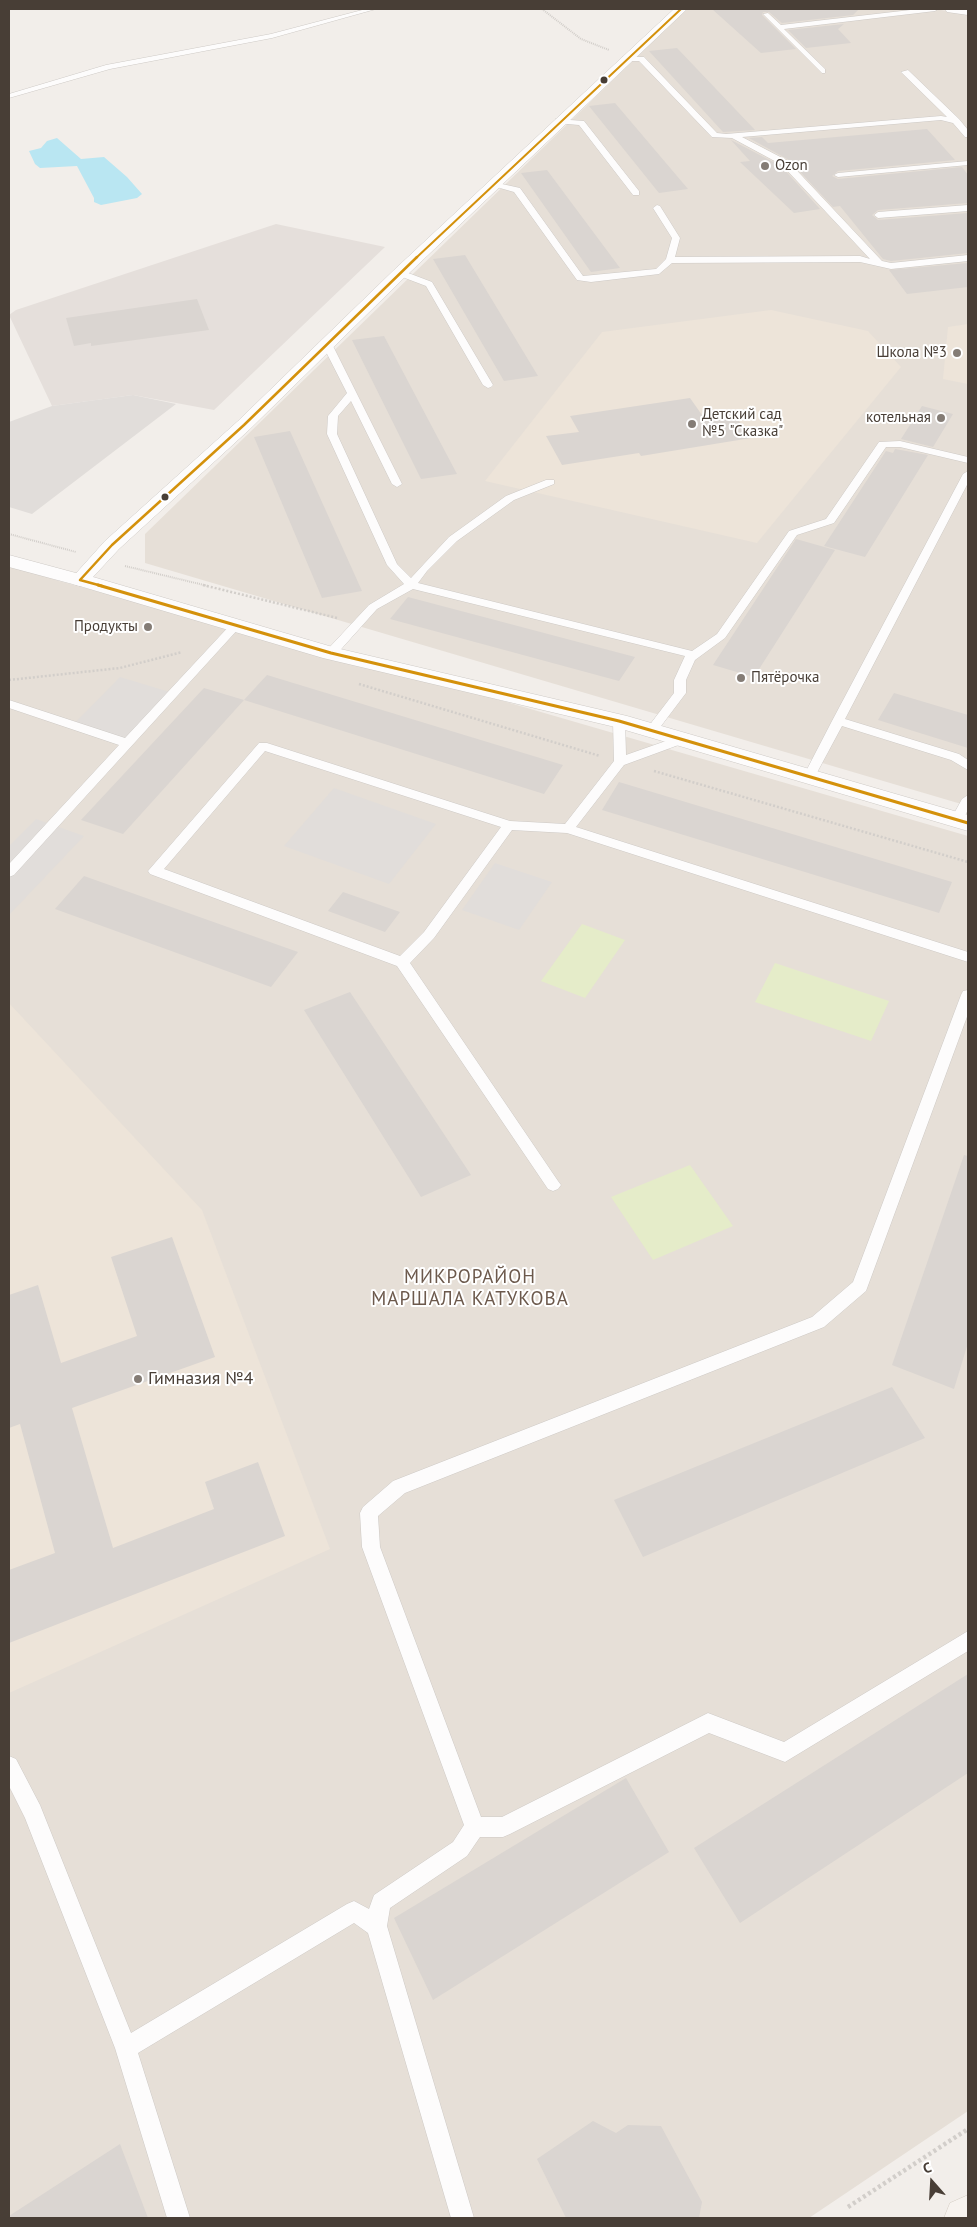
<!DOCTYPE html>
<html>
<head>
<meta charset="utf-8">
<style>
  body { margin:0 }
  #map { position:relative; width:977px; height:2227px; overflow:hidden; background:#f2eeea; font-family:"PT Sans",sans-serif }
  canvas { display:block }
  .frame { position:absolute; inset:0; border:10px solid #483e36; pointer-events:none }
  .north { position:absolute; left:907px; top:2157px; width:50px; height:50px; -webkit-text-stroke:4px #fff; paint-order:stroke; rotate:341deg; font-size:14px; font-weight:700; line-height:20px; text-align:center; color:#483e36 }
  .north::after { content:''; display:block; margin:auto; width:18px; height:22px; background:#483e36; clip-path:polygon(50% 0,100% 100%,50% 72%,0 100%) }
</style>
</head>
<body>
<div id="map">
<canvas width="977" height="2227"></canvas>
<div class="frame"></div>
<div class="north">С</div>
</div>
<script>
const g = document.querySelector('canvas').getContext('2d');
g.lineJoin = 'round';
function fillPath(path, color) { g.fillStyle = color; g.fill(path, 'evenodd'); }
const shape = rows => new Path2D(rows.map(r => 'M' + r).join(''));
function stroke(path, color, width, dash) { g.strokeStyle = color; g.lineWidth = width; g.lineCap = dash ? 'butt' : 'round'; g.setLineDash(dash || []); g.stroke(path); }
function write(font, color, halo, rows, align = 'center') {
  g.font = font + ' "PT Sans",sans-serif'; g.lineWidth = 4; g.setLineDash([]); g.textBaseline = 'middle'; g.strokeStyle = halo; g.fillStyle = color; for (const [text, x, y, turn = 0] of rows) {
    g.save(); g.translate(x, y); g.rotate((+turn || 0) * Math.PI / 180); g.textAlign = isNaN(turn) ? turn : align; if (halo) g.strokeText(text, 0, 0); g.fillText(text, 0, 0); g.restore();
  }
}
fillPath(shape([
  [686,9,934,9,968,14,968,806,145,563,145,534],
  [9,564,59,581,472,692,968,836,968,2111,809,2218,9,2218]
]), '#e6dfd7');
fillPath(shape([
  [276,224,385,247,214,410,133,395,52,406,9,315,16,310]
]), '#e5dfdb');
fillPath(shape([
  [771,310,868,331,901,367,757,543,485,481,602,332],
  [968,324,968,384,943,379,948,327],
  [9,1003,202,1210,330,1549,9,1693]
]), '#ede4d9');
fillPath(shape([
  [582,924,625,940,585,998,541,981],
  [775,963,889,1001,871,1041,755,1002],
  [690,1165,733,1226,653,1260,611,1197]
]), '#e5ecc9');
fillPath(shape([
  [133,395,176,404,32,514,9,507,9,422,52,406],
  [120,677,173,693,127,743,73,725],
  [334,788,436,824,389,884,284,846],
  [36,819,84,836,9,915,9,846],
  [495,863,552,882,519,930,462,910]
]), '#e1ddda');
fillPath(shape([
  [57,138,81,159,104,157,127,177,142,194,137,198,101,205,94,202,94,198,77,166,40,168,35,164,29,151,41,148,47,141]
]), '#b9e6f2');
fillPath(shape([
  [712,9,859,9,853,15,782,23,769,12,763,12,762,15,796,49,761,53],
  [844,24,838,29,851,43,806,48,788,30],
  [677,48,755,130,723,132,649,51],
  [615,103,688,189,659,193,589,106],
  [927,129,955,160,838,171,832,176,838,179,962,167,968,175,968,203,878,210,872,215,878,220,968,213,968,253,891,261,883,259,840,206,833,207,789,160,749,138,762,137,768,143],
  [731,140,781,166,820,209,794,213,740,162,750,161],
  [547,170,620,268,591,272,521,173],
  [465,255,538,376,504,381,433,259],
  [968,263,968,287,907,294,889,270],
  [197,299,209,330,91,346,91,343,74,346,66,318],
  [384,336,457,474,421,479,352,340],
  [690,398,702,415,732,411,751,438,641,456,639,453,562,465,546,436,579,432,570,416],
  [922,406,953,414,933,447,901,439],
  [290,431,362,591,322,598,254,437],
  [895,449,928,455,865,557,824,546,886,451,893,453],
  [796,539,835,550,754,677,713,665],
  [408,597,635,657,619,681,390,619],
  [267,675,563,765,544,794,244,700],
  [204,688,244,700,123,834,81,820],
  [894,693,968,715,968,748,878,720],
  [619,782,952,882,939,913,602,810],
  [84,876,298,952,271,987,55,909],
  [343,892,400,912,385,932,328,911],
  [350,992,471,1175,421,1197,304,1010],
  [964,1155,968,1156,968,1343,954,1389,892,1365],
  [172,1237,215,1357,72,1408,113,1548,214,1509,205,1482,258,1462,285,1536,9,1643,9,1570,55,1553,20,1424,9,1428,9,1295,38,1285,61,1363,137,1336,111,1257],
  [892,1387,925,1438,643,1557,614,1500],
  [968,1674,968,1773,740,1923,694,1848],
  [626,1778,669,1852,433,2000,394,1918],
  [593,2121,616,2133,628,2125,661,2126,702,2202,699,2218,566,2218,537,2159],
  [120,2144,148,2218,9,2218,9,2216]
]), '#dad5d1');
const service = shape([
  [366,9,376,9,272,38,110,69,9,98,9,94,106,65,271,34,366,9],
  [919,9,938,9,935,11,784,29,825,69,825,73,822,73,763,14,768,13,781,25,919,9],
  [623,57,644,57,717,133,726,134,941,116,947,117,901,72,908,70,959,119,968,130,968,137,965,137,953,123,941,120,742,137,788,161,882,261,891,263,968,255,968,261,891,269,860,262,672,263,659,274,591,282,577,280,514,192,493,186,493,182,520,188,583,276,656,269,666,259,672,238,653,208,657,205,660,206,680,238,675,257,860,256,870,259,782,165,732,138,712,137,642,64,639,61,623,61,623,57],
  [556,119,584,121,639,191,639,195,633,195,579,125,556,123,556,119],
  [968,161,968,165,838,177,834,175,838,173,968,161],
  [968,205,968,211,878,218,874,215,878,212,968,205],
  [397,271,403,271,432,282,493,385,491,387,488,388,483,385,426,286,397,275,397,271],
  [327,341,332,344,402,484,397,487,392,484,351,401,338,416,337,434,397,564,411,578,449,537,506,496,546,480,554,480,554,484,514,500,457,541,427,571,418,583,692,651,717,634,789,531,826,519,879,442,900,441,968,457,968,463,900,447,886,447,834,523,797,535,725,638,695,660,686,680,686,693,655,734,651,735,645,731,674,693,674,680,685,656,413,589,377,609,335,656,327,656,325,653,327,650,369,605,404,584,387,565,327,434,328,416,347,393,322,344,327,341],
  [968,471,968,483,845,719,959,754,968,760,968,770,951,760,842,726,813,780,805,780,803,777,832,721,963,474,968,471],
  [236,622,240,623,242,625,240,627,14,875,9,877,9,864,119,745,9,708,9,700,125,738,232,623,236,622],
  [619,717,625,721,626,755,680,736,686,740,684,743,624,765,576,827,968,952,968,962,567,833,512,830,434,938,410,963,558,1181,561,1185,558,1189,553,1191,548,1189,397,966,150,874,148,871,259,743,267,743,510,821,565,824,614,761,613,721,619,717],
  [265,751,501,827,424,932,400,956,164,869,265,751],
  [968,795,968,810,963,819,962,822,952,822,951,819,962,799,968,795],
  [968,990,968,1014,866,1291,824,1327,405,1493,378,1516,380,1547,481,1817,502,1817,708,1713,784,1742,968,1631,968,1651,785,1762,709,1733,510,1834,503,1837,480,1837,467,1856,390,1908,387,1926,474,2218,451,2218,368,1933,354,1923,138,2053,190,2218,167,2218,115,2048,25,1818,9,1786,9,1756,16,1759,40,1805,131,2033,347,1904,354,1901,369,1909,374,1895,453,1842,464,1825,362,1547,360,1513,363,1507,393,1481,812,1317,853,1282,961,995,963,991,968,990]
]);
const minor = shape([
  [945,9,968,9,968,15,947,12,945,9],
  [9,555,87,576,90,580,87,584,80,586,9,567,9,555]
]);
const tertiary = shape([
  [674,9,687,9,406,276,250,429,119,549,93,577,336,648,627,716,968,815,968,831,615,727,323,658,73,584,70,580,105,541,238,421,394,270,674,9]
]);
const secondary = shape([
  [968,2195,968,2218,944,2218,950,2203,968,2195]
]);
stroke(service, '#cecac6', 1);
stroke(minor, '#cecac6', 1);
stroke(tertiary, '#cecac6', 1);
stroke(secondary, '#d3cbc2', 1);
stroke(shape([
  [542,9,581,39,609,50],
  [9,534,76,552],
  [125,566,208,586]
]), '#d2ceca', 2, [1, 1]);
stroke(shape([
  [203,585,337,618],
  [9,680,120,668,182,652],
  [359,684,600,756],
  [654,771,968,862]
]), '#d2ceca', 2.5, [2, 2]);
stroke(shape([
  [848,2207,968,2129]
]), '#d2ceca', 4.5, [3, 3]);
fillPath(service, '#fdfcfc');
fillPath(minor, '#fdfcfc');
fillPath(tertiary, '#fdfcfc');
fillPath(secondary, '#f7f3ef');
stroke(shape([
  [416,258,681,9]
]), '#d4910b', 2);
stroke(shape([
  [102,586,80,580,112,545,244,425,417,257]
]), '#d4910b', 2.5);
stroke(shape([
  [98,585,331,653,619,721,968,823]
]), '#d4910b', 3);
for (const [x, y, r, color] of [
  [604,80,4.5,"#483e36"],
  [765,166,5,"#847c75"],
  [957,353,5,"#847c75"],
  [941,418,5,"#847c75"],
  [692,424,5,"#847c75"],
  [165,497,4.5,"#483e36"],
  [148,627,5,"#847c75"],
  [741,678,5,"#847c75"],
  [138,1379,5,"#847c75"]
]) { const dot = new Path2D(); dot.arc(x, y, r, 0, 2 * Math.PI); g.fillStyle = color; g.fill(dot); stroke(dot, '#fff', 2); }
write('15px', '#483e36', '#fff', [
  ["Ozon",775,166],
  ["Школа №3",947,353,"right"],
  ["Детский сад",702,415],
  ["№5 \"Сказка\"",702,432],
  ["котельная",931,418,"right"],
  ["Продукты",138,627,"right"],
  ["Пятёрочка",751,678]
], 'left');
write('18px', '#483e36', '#fff', [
  ["Гимназия №4",148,1379]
], 'left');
g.letterSpacing = '1px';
write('19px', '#6c594c', '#fff', [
  ["МИКРОРАЙОН",470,1278],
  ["МАРШАЛА КАТУКОВА",470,1300]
]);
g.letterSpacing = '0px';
</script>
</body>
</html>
